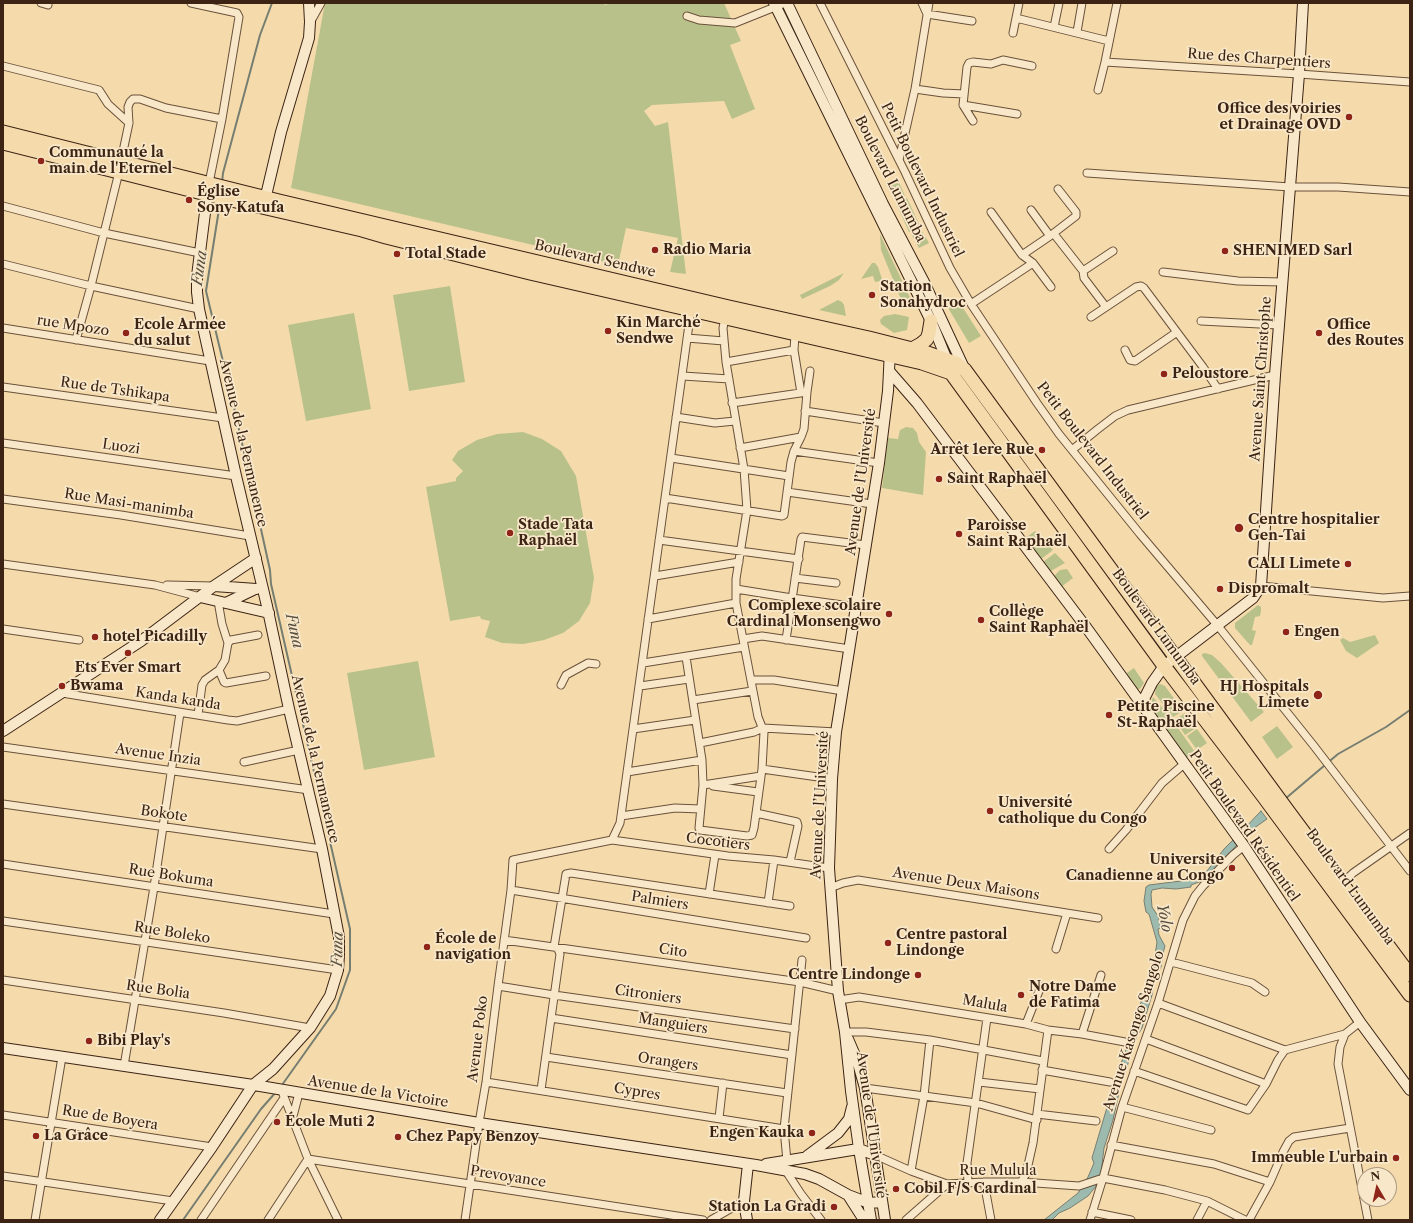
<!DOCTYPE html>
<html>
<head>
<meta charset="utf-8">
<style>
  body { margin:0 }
  #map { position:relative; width:1413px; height:1223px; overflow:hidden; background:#f5dbac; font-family:"Libre Caslon Text",serif }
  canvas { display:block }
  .frame { position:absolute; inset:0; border:4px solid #3c2314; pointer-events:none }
  .north { position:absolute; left:1357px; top:1167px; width:40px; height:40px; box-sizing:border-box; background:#f8e8c9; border:1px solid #ad9981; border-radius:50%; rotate:351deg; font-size:11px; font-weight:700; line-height:16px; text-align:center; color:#3c2314 }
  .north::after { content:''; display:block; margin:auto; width:14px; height:18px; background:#8f2418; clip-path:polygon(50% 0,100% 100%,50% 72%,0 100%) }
</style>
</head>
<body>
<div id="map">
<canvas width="1413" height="1223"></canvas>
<div class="frame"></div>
<div class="north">N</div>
</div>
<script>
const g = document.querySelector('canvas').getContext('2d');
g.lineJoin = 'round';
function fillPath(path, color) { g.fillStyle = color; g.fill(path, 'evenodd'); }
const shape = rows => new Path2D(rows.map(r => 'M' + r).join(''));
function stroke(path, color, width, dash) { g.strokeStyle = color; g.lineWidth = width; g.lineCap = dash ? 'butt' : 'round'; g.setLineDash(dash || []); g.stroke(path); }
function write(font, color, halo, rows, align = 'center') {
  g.font = font + ' "Libre Caslon Text",serif'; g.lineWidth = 3.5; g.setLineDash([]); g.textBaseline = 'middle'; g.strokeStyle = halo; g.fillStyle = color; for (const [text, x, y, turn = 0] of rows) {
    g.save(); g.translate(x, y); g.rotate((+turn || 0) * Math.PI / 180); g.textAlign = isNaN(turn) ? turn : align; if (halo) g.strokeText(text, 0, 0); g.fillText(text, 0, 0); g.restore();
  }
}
fillPath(shape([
  [325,3,604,3,605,5,610,3,724,3,741,41,730,45,755,109,732,119,724,101,652,105,644,111,655,126,668,122,686,274,670,272,678,238,626,228,618,265,291,188],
  [898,180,905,196,896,201,887,185],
  [907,198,920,226,909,232,896,203],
  [921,230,929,243,919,248,912,235],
  [880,234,912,302,901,299,881,250],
  [872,263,875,263,878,267,882,279,881,281,875,282,873,276,861,279],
  [844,273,839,280,830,286,802,299,800,295],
  [450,286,465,382,409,391,393,295],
  [838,300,842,302,844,305,846,316,819,310],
  [944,301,963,308,981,336,969,343],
  [354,313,371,409,306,421,288,325],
  [895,314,909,317,907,330,894,333,881,324,880,320,884,316],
  [906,427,913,428,917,433,919,442,926,452,923,495,882,488,888,438,898,439,900,430],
  [523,432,542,439,561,451,576,476,594,578,590,603,579,621,563,633,544,640,523,644,502,643,485,637,490,621,481,619,480,616,450,621,426,487,456,481,456,478,463,471,452,460,458,451,477,440,497,434],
  [1035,531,1053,550,1040,560,1024,539],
  [1055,553,1065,563,1049,572,1043,562],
  [1067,569,1073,578,1061,587,1054,576,1060,570],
  [1258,605,1261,607,1261,611,1260,616,1255,617,1252,630,1256,631,1252,645,1250,645,1235,628,1235,623],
  [1375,635,1379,643,1357,658,1346,651,1340,640,1343,638,1350,642],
  [1205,653,1212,655,1221,663,1264,712,1251,722,1202,656,1202,654],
  [418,661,435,757,364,770,347,673],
  [1134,668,1144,683,1140,689,1135,689,1124,675],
  [1160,684,1165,686,1183,711,1173,717,1155,694,1156,687],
  [1153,697,1171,717,1160,724,1150,707],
  [1185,713,1196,728,1185,735,1175,720],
  [1173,721,1195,752,1185,759,1165,730],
  [1277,726,1293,747,1277,759,1262,737],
  [1197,729,1207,743,1197,750,1187,736]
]), '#b9c18b');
const water = shape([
  [1261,811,1267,819,1250,831,1246,836,1242,831,1261,811],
  [1233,840,1237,845,1228,854,1207,879,1191,885,1191,887,1176,889,1162,888,1152,890,1151,894,1152,907,1158,916,1161,928,1158,929,1159,935,1165,946,1163,953,1161,967,1154,980,1152,995,1142,1028,1137,1036,1120,1088,1113,1120,1104,1148,1101,1173,1097,1185,1088,1196,1070,1208,1059,1213,1052,1220,1044,1220,1078,1193,1088,1177,1094,1163,1092,1158,1116,1077,1140,1012,1140,1005,1153,968,1157,942,1149,914,1146,912,1144,901,1146,887,1149,885,1189,880,1194,877,1201,876,1207,871,1224,849,1233,840]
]);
fillPath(water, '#9dbaaf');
stroke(water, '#767e71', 1);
stroke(shape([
  [222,183,223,173,260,35,272,3],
  [220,203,206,291,234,407,270,570,271,584,350,929,350,970,336,1009,282,1085],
  [1285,799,1338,754,1386,727,1410,710],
  [183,1220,261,1109,276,1092]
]), '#767e71', 2);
const street = shape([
  [41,3,48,5],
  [191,3,237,13,239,17,222,119,209,183],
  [820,3,905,172,950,268,971,304,1037,403,1059,434,1140,534,1218,626,1314,746,1410,871],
  [922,3,927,14,972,21],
  [687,16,699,20,735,23,785,3],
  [1016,18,1109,41],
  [311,21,321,3],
  [1054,27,1059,3],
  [1077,32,1082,3],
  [1013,33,1019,3],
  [1105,62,1299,74,1410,82],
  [3,66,99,90,108,104,129,123],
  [915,89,943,93,964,94],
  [1098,90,1105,62,1117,3],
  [963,105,1017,114],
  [973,121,963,105,967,67,969,63,973,62,991,64,1003,60,1032,66],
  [899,160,915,89,929,3],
  [121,161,129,123,128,107,130,102,133,99,140,99,166,108,222,119],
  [1087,173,1290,187,1338,187,1410,192],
  [3,206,104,233,200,253],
  [1031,210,1050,236],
  [991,212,1022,255,1033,263,1051,287],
  [1054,234,1083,271,1084,278,1106,307],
  [1022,255,1050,236,1076,216,1076,212,1058,189],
  [3,264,91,286,199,309],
  [1083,271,1113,251],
  [1163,272,1238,281,1282,282],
  [971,304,1033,263],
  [1091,317,1136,287,1141,286,1144,288,1203,367,1218,389],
  [1201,321,1279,325],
  [3,328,210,361],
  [795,334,794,350,801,393],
  [687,338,724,341],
  [76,340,91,286,119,172],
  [1125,350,1130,360,1135,361,1177,332],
  [726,362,794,350],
  [683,376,729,379],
  [3,387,223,418],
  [732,403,807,392],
  [805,411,884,423],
  [676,417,715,423,735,421],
  [3,443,236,476],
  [740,448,801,437],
  [1072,450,1098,429,1115,416,1128,410,1275,375],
  [794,451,879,463],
  [671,458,789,476],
  [787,492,872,504],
  [665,498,782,516,784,515,791,462,794,451,801,437,804,429,807,392,810,371],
  [3,499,121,515,250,536],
  [659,540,799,559],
  [3,564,155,585,200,597],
  [655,576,739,562],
  [795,578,836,583],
  [167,585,214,586],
  [1261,586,1383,598,1410,596],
  [736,589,792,598,857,607],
  [218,601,222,624,228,643],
  [648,619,736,603],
  [3,629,79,640],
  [743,639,762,636,850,649],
  [786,640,801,539,802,537,866,545],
  [686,657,702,760,703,785,699,828,700,830,747,836,752,835,754,828,762,769,764,732,758,717,736,603,736,579,747,510,744,469,726,362,723,328,725,318],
  [643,663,744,647],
  [219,670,224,682,226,683,266,676],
  [751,680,774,680,843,691],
  [561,685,566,675,588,663,596,664],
  [640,686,689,679],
  [62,693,228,720,237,721,289,709],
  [693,700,752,691],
  [198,715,202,685,205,680,219,670,225,660,228,643,231,640,258,635],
  [633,729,695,720],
  [700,743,754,732,763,728,836,732],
  [3,747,309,790],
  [244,762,299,750],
  [762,769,832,779],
  [627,772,702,760],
  [703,785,761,776],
  [713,786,758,792],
  [3,804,322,849],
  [756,813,797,822,798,826,790,862],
  [621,816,675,808,700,809],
  [612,840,620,823,691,310],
  [1109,849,1126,830,1162,783,1184,764],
  [3,864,334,914],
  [1340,885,1353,873,1410,833],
  [830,888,843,883,858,880,1098,918],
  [511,890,806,938],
  [709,894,715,855],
  [768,903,774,860],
  [3,921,338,970],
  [504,940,800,982,838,991],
  [1056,949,1067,913],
  [1171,962,1252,983,1265,992],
  [3,980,224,1013,310,1028],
  [498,986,554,995,795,1029],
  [839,1000,859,997,1026,1024,1048,1030,1082,1034,1125,1042],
  [1158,1003,1285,1050,1345,1034],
  [551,1018,792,1055],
  [1360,1022,1345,1034,1340,1047,1338,1064,1368,1220],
  [1026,1024,1041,986],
  [845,1032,866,1032,930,1040,1043,1061],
  [1082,1034,1101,975],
  [1146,1039,1266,1084],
  [546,1057,787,1093],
  [124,1066,154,887,180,713],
  [1042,1070,1110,1082],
  [1134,1071,1248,1110,1266,1084,1278,1060,1285,1050],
  [486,1082,784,1129],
  [979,1082,1040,1089],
  [865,1088,976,1103,1037,1120],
  [541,1090,560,954,558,949,554,947,566,874,571,873,790,906],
  [283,1094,308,1159,338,1220],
  [1122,1107,1211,1130],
  [1037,1114,1096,1121],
  [3,1115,212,1147],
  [719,1118,723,1083],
  [292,1120,299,1093],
  [1111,1145,1214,1164,1270,1182],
  [875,1155,911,1171,947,1184],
  [787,1161,784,1129,802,960],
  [786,1171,801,1194,821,1220],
  [911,1171,924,1096,930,1040],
  [3,1176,173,1201],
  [984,1182,991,1220],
  [1021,1182,1026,1174,1033,1143,1048,1030],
  [968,1183,967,1163,987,1018],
  [1092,1212,1131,1220],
  [35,1220,62,1057],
  [201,1220,284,1098],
  [268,1220,308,1159,703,1220],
  [465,1220,479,1123,486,1082,498,986,511,890,513,860,612,840,728,856,774,860,829,868],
  [711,1220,744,1201],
  [906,1220,947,1184,984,1182,1021,1182,1079,1186,1103,1178,1165,1190,1207,1201,1245,1220],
  [1090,1220,1103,1178,1122,1107,1158,1003,1183,920,1195,896,1203,886,1233,855,1244,846],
  [1197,1220,1207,1201],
  [1249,1220,1270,1182,1283,1152,1289,1141,1294,1137,1350,1128]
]);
const secondary = shape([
  [774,3,931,321,949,365],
  [787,3,883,204,924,282,965,370],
  [264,204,281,132,309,38,310,22,309,3],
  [890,372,917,403,1086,627,1244,846,1360,1022,1410,1090],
  [214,586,256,589],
  [200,597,269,613],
  [226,603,255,589],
  [1141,705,1152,683,1164,666,1253,598,1261,586,1275,375,1299,74,1303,3],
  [3,731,141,641,214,586,256,558],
  [848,1039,857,1060,865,1088,885,1220],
  [3,1048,260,1086,479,1123,756,1165,805,1174,819,1179,848,1195,869,1203,882,1202],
  [807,1156,838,1133,849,1119,852,1107],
  [766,1164,852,1150,859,1149,875,1155],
  [848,1195,864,1220],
  [160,1220,212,1147,253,1085,273,1069,310,1028,330,996,338,970,339,955,339,937,322,849,289,709,267,606,236,476,199,309,197,292,197,276,208,189],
  [747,1220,744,1201,748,1164],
  [871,1220,859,1149,851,1091,845,1032,838,991,829,868,832,779,836,732,879,463,888,391,890,350]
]);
const highway = shape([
  [3,132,279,201,729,307,869,338,928,353,956,363,965,370,1288,811,1410,975],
  [3,143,214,196,362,230,386,237,530,273,922,363,951,373,1164,666,1263,796,1410,995],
  [912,349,921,344,927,339,929,333,931,321]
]);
stroke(street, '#6a513a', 9);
stroke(secondary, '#3c2314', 12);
stroke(highway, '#3c2314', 15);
stroke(street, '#f8e8c9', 7);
stroke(secondary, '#f8e8c9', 10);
stroke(highway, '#f5dbac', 13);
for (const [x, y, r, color] of [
  [1349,117,4,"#8f2418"],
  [41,161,4,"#8f2418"],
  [189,200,4,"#8f2418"],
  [655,250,4,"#8f2418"],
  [1225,251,4,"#8f2418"],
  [397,254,4,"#8f2418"],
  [872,295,4,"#8f2418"],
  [608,331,4,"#8f2418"],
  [126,333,4,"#8f2418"],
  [1319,333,4,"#8f2418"],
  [1164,374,4,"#8f2418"],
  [1042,450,4,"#8f2418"],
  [939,479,4,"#8f2418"],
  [1239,528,5,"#8f2418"],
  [510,533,4,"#8f2418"],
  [959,534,4,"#8f2418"],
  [1348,564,4,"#8f2418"],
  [1220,589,4,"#8f2418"],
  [889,614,4,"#8f2418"],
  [981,620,4,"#8f2418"],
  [1286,632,4,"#8f2418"],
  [95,637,4,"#8f2418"],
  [128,653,4,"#8f2418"],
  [62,686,4,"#8f2418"],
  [1318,695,5,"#8f2418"],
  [1109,715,4,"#8f2418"],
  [990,811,4,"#8f2418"],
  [1232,868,4,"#8f2418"],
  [888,943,4,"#8f2418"],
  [427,947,4,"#8f2418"],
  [918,975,4,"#8f2418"],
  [1021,995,4,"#8f2418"],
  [89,1041,4,"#8f2418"],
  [277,1122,4,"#8f2418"],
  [812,1133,4,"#8f2418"],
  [36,1136,4,"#8f2418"],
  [398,1137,4,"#8f2418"],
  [1396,1158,4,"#8f2418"],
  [896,1189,4,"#8f2418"],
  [834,1207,4,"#8f2418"]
]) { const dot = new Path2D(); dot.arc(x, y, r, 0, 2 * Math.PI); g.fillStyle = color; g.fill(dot); stroke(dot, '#f8e8c9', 1.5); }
write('14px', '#3c2314', '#f8e8c9', [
  ["Rue des Charpentiers",1259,59,4],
  ["Boulevard Lumumba",890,179,63],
  ["Petit Boulevard Industriel",922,180,64],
  ["Boulevard Sendwe",595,259,13],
  ["rue Mpozo",73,326,9],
  ["Avenue Saint Christophe",1261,379,-86],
  ["Rue de Tshikapa",115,390,8],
  ["Avenue de la Permanence",243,443,77],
  ["Luozi",121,447,8],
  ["Petit Boulevard Industriel",1092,451,52],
  ["Avenue de l’Université",861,482,-82],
  ["Rue Masi-manimba",129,504,9],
  ["Boulevard Lumumba",1156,627,54],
  ["Kanda kanda",178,699,9],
  ["Avenue Inzia",158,755,8],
  ["Avenue de la Permanence",315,759,77],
  ["Avenue de l’Université",820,805,-87],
  ["Bokote",164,814,8],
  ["Petit Boulevard Résidentiel",1244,826,55],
  ["Cocotiers",718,842,7],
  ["Rue Bokuma",171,876,9],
  ["Avenue Deux Maisons",966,884,9],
  ["Boulevard Lumumba",1350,887,54],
  ["Palmiers",660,901,9],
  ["Rue Boleko",172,933,9],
  ["Cito",673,951,8],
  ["Rue Bolia",158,990,8],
  ["Citroniers",648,995,8],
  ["Malula",985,1004,10],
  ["Manguiers",673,1024,9],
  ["Avenue Kasongo Sangolo",1134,1031,-72],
  ["Avenue Poko",478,1039,-83],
  ["Orangers",668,1062,8],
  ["Avenue de la Victoire",378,1092,9],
  ["Cypres",637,1092,9],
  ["Rue de Boyera",110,1118,9],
  ["Avenue de l’Université",871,1125,82],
  ["Rue Mulula",998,1171],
  ["Prevoyance",508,1177,9]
]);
write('bold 14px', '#3c2314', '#f8e8c9', [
  ["Office des voiries",1341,109,"right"],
  ["et Drainage OVD",1341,125,"right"],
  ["Communauté la",49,153],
  ["main de l'Eternel",49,169],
  ["Église",197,192],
  ["Sony Katufa",197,208],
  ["Radio Maria",663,250],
  ["SHENIMED Sarl",1233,251],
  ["Total Stade",405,254],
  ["Station",880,287],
  ["Sonahydroc",880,303],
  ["Kin Marché",616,323],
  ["Sendwe",616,339],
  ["Ecole Armée",134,325],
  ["du salut",134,341],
  ["Office",1327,325],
  ["des Routes",1327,341],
  ["Peloustore",1172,374],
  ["Arrêt 1ere Rue",1034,450,"right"],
  ["Saint Raphaël",947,479],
  ["Centre hospitalier",1248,520],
  ["Gen-Tai",1248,536],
  ["Stade Tata",518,525],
  ["Raphaël",518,541],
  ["Paroisse",967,526],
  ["Saint Raphaël",967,542],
  ["CALI Limete",1340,564,"right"],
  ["Dispromalt",1228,589],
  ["Complexe scolaire",881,606,"right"],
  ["Cardinal Monsengwo",881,622,"right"],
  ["Collège",989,612],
  ["Saint Raphaël",989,628],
  ["Engen",1294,632],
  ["hotel Picadilly",103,637],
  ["Ets Ever Smart",128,668,"center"],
  ["Bwama",70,686],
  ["HJ Hospitals",1309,687,"right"],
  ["Limete",1309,703,"right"],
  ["Petite Piscine",1117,707],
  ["St-Raphaël",1117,723],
  ["Université",998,803],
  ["catholique du Congo",998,819],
  ["Universite",1224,860,"right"],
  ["Canadienne au Congo",1224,876,"right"],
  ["Centre pastoral",896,935],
  ["Lindonge",896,951],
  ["École de",435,939],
  ["navigation",435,955],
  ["Centre Lindonge",910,975,"right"],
  ["Notre Dame",1029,987],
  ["de Fatima",1029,1003],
  ["Bibi Play's",97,1041],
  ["École Muti 2",285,1122],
  ["Engen Kauka",804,1133,"right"],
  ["La Grâce",44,1136],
  ["Chez Papy Benzoy",406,1137],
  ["Immeuble L'urbain",1388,1158,"right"],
  ["Cobil F/S Cardinal",904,1189],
  ["Station La Gradi",826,1207,"right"]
], 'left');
write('italic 15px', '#595042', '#f8e8c9', [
  ["Funa",200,268,-82],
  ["Funa",294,631,77],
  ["Yolo",1164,918,78],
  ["Funa",338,949,-89]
]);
</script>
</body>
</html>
